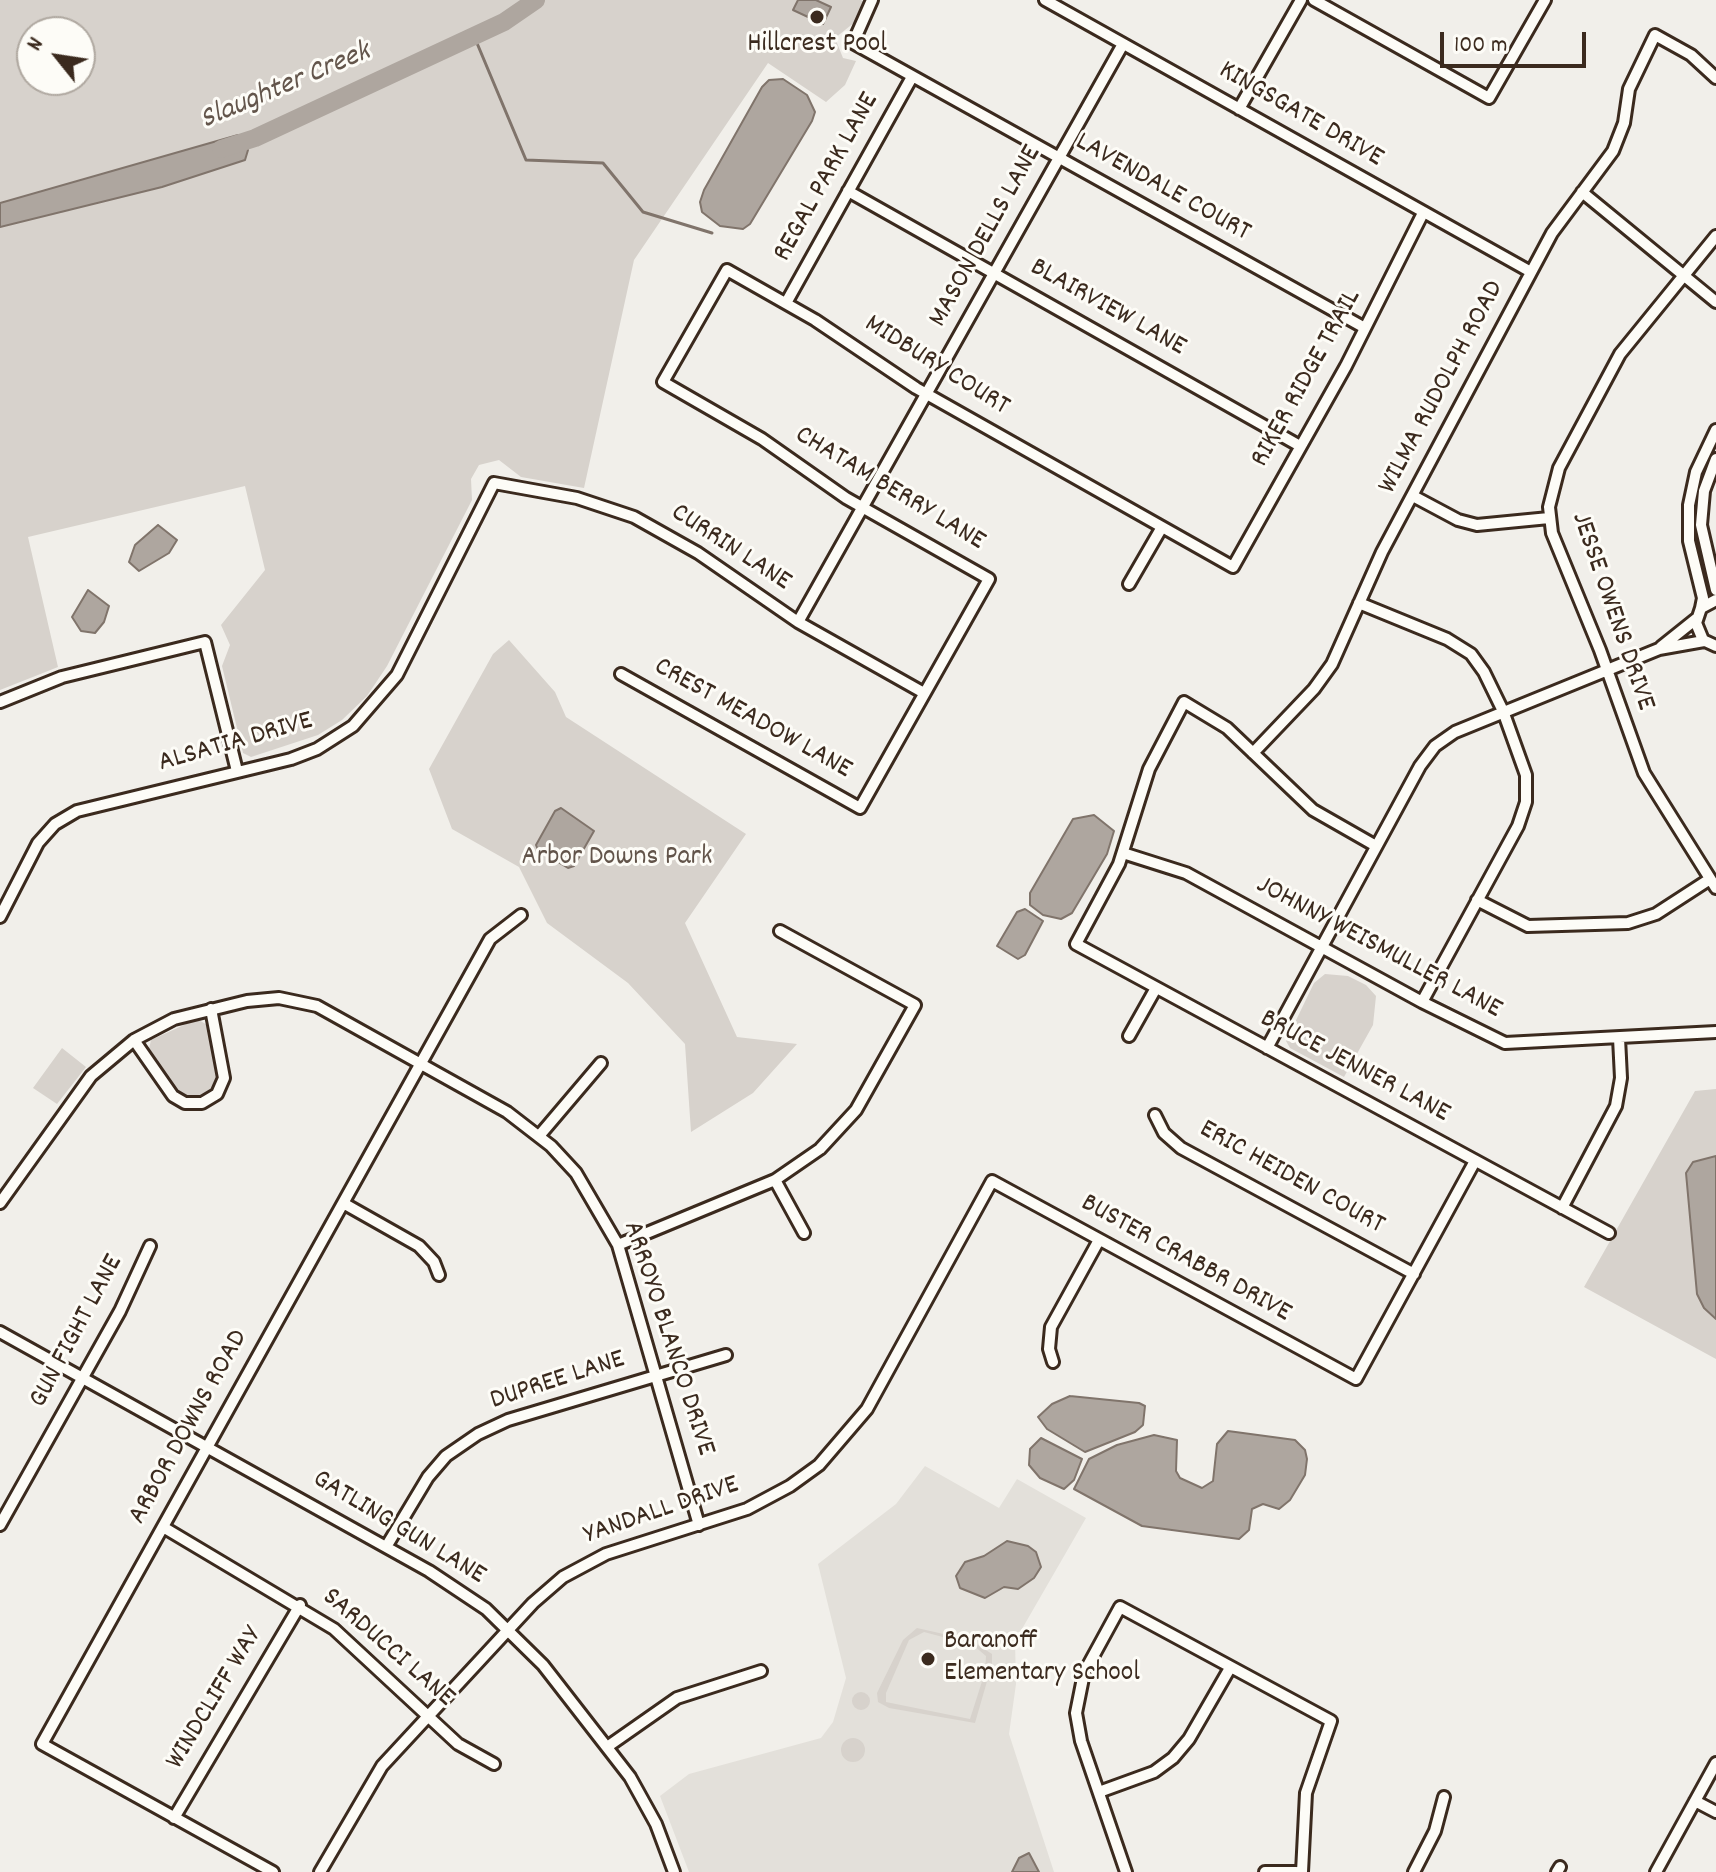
<!DOCTYPE html>
<html>
<head>
<meta charset="utf-8">
<style>
  body { margin:0 }
  #map { position:relative; width:1716px; height:1872px; overflow:hidden; background:#f1efea; font-family:Dekko,sans-serif }
  canvas { display:block }
  .north { position:absolute; left:16px; top:16px; width:80px; height:80px; box-sizing:border-box; background:#fdfcf7; border:2px solid #afa8a0; border-radius:50%; rotate:300deg; font-size:22px; font-weight:700; line-height:32px; text-align:center; color:#3b2a1e }
  .north::after { content:''; display:block; margin:auto; width:28px; height:36px; background:#3b2a1e; clip-path:polygon(50% 0,100% 100%,50% 72%,0 100%) }
  .scale { position:absolute; left:1440px; top:32px; width:146px; height:36px; box-sizing:border-box; border:4px solid #3b2a1e; border-top:0; padding-left:10px; font-size:24px; line-height:28px; white-space:nowrap; color:#3b2a1e; -webkit-text-stroke:6px #fdfcf7; paint-order:stroke }
</style>
</head>
<body>
<div id="map">
<canvas width="1716" height="1872"></canvas>
<div class="north">N</div>
<div class="scale">100 m</div>
</div>
<script>
const g = document.querySelector('canvas').getContext('2d');
g.lineJoin = 'round';
function fillPath(path, color) { g.fillStyle = color; g.fill(path, 'evenodd'); }
const shape = rows => new Path2D(rows.map(r => 'M' + r).join(''));
function stroke(path, color, width, dash) { g.strokeStyle = color; g.lineWidth = width; g.lineCap = dash ? 'butt' : 'round'; g.setLineDash(dash || []); g.stroke(path); }
function write(font, color, halo, rows, align = 'center') {
  g.font = font + ' Dekko,sans-serif'; g.lineWidth = 6; g.setLineDash([]); g.textBaseline = 'middle'; g.strokeStyle = halo; g.fillStyle = color; for (const [text, x, y, turn = 0] of rows) {
    g.save(); g.translate(x, y); g.rotate((+turn || 0) * Math.PI / 180); g.textAlign = isNaN(turn) ? turn : align; if (halo) g.strokeText(text, 0, 0); g.fillText(text, 0, 0); g.restore();
  }
}
fillPath(shape([
  [925,1466,999,1508,1017,1479,1086,1518,1015,1641,1016,1684,1009,1734,1054,1872,689,1872,660,1796,689,1774,821,1738,833,1722,846,1678,818,1564,896,1504]
]), '#e3e0da');
fillPath(shape([
  [0,0,861,0,864,2,855,22,835,38,843,58,856,61,845,85,826,102,768,63,634,260,584,488,521,477,499,460,479,465,471,479,472,500,387,666,367,696,342,720,318,735,251,757,243,753,222,666,230,645,221,625,265,570,245,486,28,537,58,667,0,690],
  [32,32,80,32,80,80,32,80],
  [509,640,555,692,566,717,746,834,685,923,737,1037,797,1044,753,1093,691,1132,685,1044,628,983,547,923,519,867,452,829,429,769,493,654],
  [1325,974,1348,976,1366,985,1376,996,1373,1025,1344,1077,1290,1048,1286,1041,1314,983],
  [197,1019,209,1026,219,1075,213,1087,202,1097,183,1096,175,1091,149,1049,151,1040],
  [62,1048,86,1067,57,1104,33,1088],
  [1716,1089,1716,1359,1584,1287,1695,1091],
  [917,1628,970,1640,992,1654,992,1664,975,1723,889,1708,878,1702,877,1693,903,1640],
  [924,1632,973,1645,986,1656,985,1672,970,1719,886,1702,886,1693,909,1640],
  '852 1701a9 9 0 1 1 18 0a9 9 0 1 1-18 0Z',
  '841 1750a12 12 0 1 1 24 0a12 12 0 1 1-24 0Z'
]), '#d7d2cc');
const water = shape([
  [798,0,816,0,831,7,823,24,793,10,798,0],
  [783,79,807,95,815,112,812,121,750,224,743,229,720,226,702,212,700,202,704,190,762,87,769,80,783,79],
  [238,135,248,150,245,160,162,187,0,227,0,203,238,135],
  [158,525,177,540,169,553,139,571,129,562,135,545,158,525],
  [88,590,109,606,104,622,95,633,81,631,72,617,88,590],
  [561,808,594,831,574,866,568,868,538,850,536,845,555,811,561,808],
  [1094,815,1114,831,1107,854,1072,913,1061,919,1043,915,1030,905,1030,893,1073,819,1094,815],
  [1025,909,1043,921,1025,955,1018,959,997,946,1017,912,1025,909],
  [1716,1156,1716,1319,1704,1308,1697,1294,1686,1173,1693,1162,1716,1156],
  [1070,1396,1139,1403,1145,1406,1143,1425,1135,1432,1085,1452,1047,1429,1038,1417,1052,1404,1070,1396],
  [1228,1431,1295,1440,1305,1450,1307,1459,1305,1475,1290,1500,1279,1509,1263,1504,1252,1509,1249,1530,1239,1539,1142,1526,1074,1489,1089,1459,1117,1445,1154,1435,1177,1440,1176,1471,1180,1478,1202,1488,1213,1481,1217,1444,1228,1431],
  [1041,1438,1082,1459,1074,1480,1064,1489,1040,1478,1029,1465,1030,1449,1041,1438],
  [1007,1541,1028,1546,1036,1552,1041,1567,1034,1578,1018,1589,1004,1587,985,1598,960,1588,956,1576,965,1562,984,1556,1007,1541],
  [1029,1853,1039,1872,1012,1872,1019,1858,1029,1853]
]);
fillPath(water, '#aea69f');
stroke(water, '#80746b', 2);
stroke(shape([
  [474,36,526,160,603,163,643,212,712,233]
]), '#80746b', 3);
stroke(shape([
  [221,149,255,138,504,22,536,0]
]), '#aea69f', 18);
const minor = shape([
  [872,0,853,43,1365,328],
  [1045,0,1531,272],
  [1314,0,1489,98,1545,0],
  [1239,109,1301,0],
  [848,191,1300,446],
  [1582,192,1716,302],
  [1716,236,1620,354,1559,468,1549,507,1552,533,1600,650,1644,773,1716,888],
  [786,303,912,77],
  [1716,459,1704,491,1701,525,1716,590],
  [1413,496,1458,520,1477,525,1549,518],
  [1129,584,1162,527],
  [1716,600,1701,608,1696,623,1703,640,1716,646],
  [1359,603,1447,639,1471,654,1484,672,1503,711,1526,775,1526,802,1518,826,1422,1002],
  [1701,608,1703,598,1689,541,1689,505,1696,472,1716,430],
  [798,622,1123,44],
  [1661,647,1696,619],
  [621,674,860,808,989,579,846,498,762,439,663,382,727,270,815,320,916,388,1233,567,1346,366,1423,213],
  [0,702,62,677,205,642,237,771],
  [1253,753,1314,689,1332,664,1382,552,1552,233,1613,151,1624,123,1629,89,1655,35,1691,55,1716,78],
  [1376,846,1313,810,1227,728,1184,702,1149,769,1119,864,1076,944,1609,1233],
  [1123,853,1186,873,1422,1002,1505,1043,1716,1032],
  [1477,900,1528,926,1628,923,1656,914,1710,879],
  [0,917,38,843,55,824,77,811,291,759,317,749,353,726,397,675,494,483,577,498,634,517,698,553,798,622,924,693],
  [1129,1036,1156,988],
  [134,1040,173,1096,185,1103,202,1103,217,1094,224,1078,211,1009],
  [1267,1048,1420,766,1435,746,1455,732,1659,649,1704,641],
  [1155,1115,1164,1133,1181,1148,1414,1274],
  [539,1136,601,1063],
  [775,1180,804,1233],
  [0,1203,91,1076,134,1040,174,1019,247,1001,279,998,317,1006,507,1112,551,1146,576,1173,618,1245,699,1525],
  [343,1203,419,1246,434,1262,439,1275],
  [1562,1208,1616,1106,1621,1078,1619,1038],
  [618,1245,775,1180,820,1149,856,1110,915,1005,780,931],
  [0,1332,429,1571,486,1609,543,1665,630,1777,656,1824,674,1872],
  [1053,1362,1049,1349,1051,1327,1099,1240],
  [0,1525,120,1311,150,1246],
  [163,1527,334,1629,458,1744,494,1764],
  [386,1547,428,1477,446,1456,478,1434,508,1420,726,1355],
  [607,1747,677,1698,761,1671],
  [1099,1792,1154,1772,1173,1758,1189,1739,1230,1668],
  [1695,1801,1716,1812],
  [174,1818,300,1605],
  [273,1872,42,1744,490,939,521,915],
  [320,1872,382,1766,533,1603,563,1577,606,1554,747,1509,790,1486,819,1465,867,1409,992,1181,1356,1379,1475,1161],
  [1126,1872,1081,1741,1076,1713,1084,1673,1120,1607,1331,1721,1306,1793,1302,1872],
  [1265,1872,1296,1872],
  [1414,1872,1435,1831,1444,1797],
  [1557,1872,1560,1867],
  [1656,1872,1716,1763]
]);
stroke(minor, '#3b2a1e', 16);
stroke(minor, '#fdfcf7', 10);
for (const [x, y, r, color] of [
  [817,17,8,"#3b2a1e"],
  [928,1659,8,"#3b2a1e"]
]) { const dot = new Path2D(); dot.arc(x, y, r, 0, 2 * Math.PI); g.fillStyle = color; g.fill(dot); stroke(dot, '#fdfcf7', 3); }
write('28px', '#3b2a1e', '#fdfcf7', [
  ["Hillcrest Pool",817,46],
  ["Baranoff",944,1643,"left"],
  ["Elementary School",944,1675,"left"]
]);
write('28px', '#3b2a1e', '#fdfcf7', [
  ["KINGSGATE DRIVE",1300,116,30],
  ["REGAL PARK LANE",828,178,-61],
  ["LAVENDALE COURT",1162,189,29],
  ["MASON DELLS LANE",987,237,-61],
  ["BLAIRVIEW LANE",1107,309,29],
  ["MIDBURY COURT",936,367,32],
  ["RIKER RIDGE TRAIL",1308,379,-61],
  ["WILMA RUDOLPH ROAD",1443,388,-62],
  ["CHATAM BERRY LANE",889,490,31],
  ["CURRIN LANE",730,549,33],
  ["JESSE OWENS DRIVE",1611,612,71],
  ["CREST MEADOW LANE",752,720,29],
  ["ALSATIA DRIVE",236,744,-16],
  ["JOHNNY WEISMULLER LANE",1378,949,28],
  ["BRUCE JENNER LANE",1354,1068,28],
  ["ERIC HEIDEN COURT",1291,1179,29],
  ["BUSTER CRABBR DRIVE",1185,1260,29],
  ["GUN FIGHT LANE",78,1332,-62],
  ["ARROYO BLANCO DRIVE",667,1339,72],
  ["DUPREE LANE",558,1382,-18],
  ["ARBOR DOWNS ROAD",190,1428,-61],
  ["YANDALL DRIVE",662,1512,-19],
  ["GATLING GUN LANE",398,1529,31],
  ["SARDUCCI LANE",387,1649,41],
  ["WINDCLIFF WAY",216,1699,-59]
]);
write('28px', '#62544a', '#fdfcf7', [
  ["Arbor Downs Park",617,859]
]);
write('italic 30px', '#63554b', '#fdfcf7', [
  ["Slaughter Creek",286,88,-23]
]);
</script>
</body>
</html>
